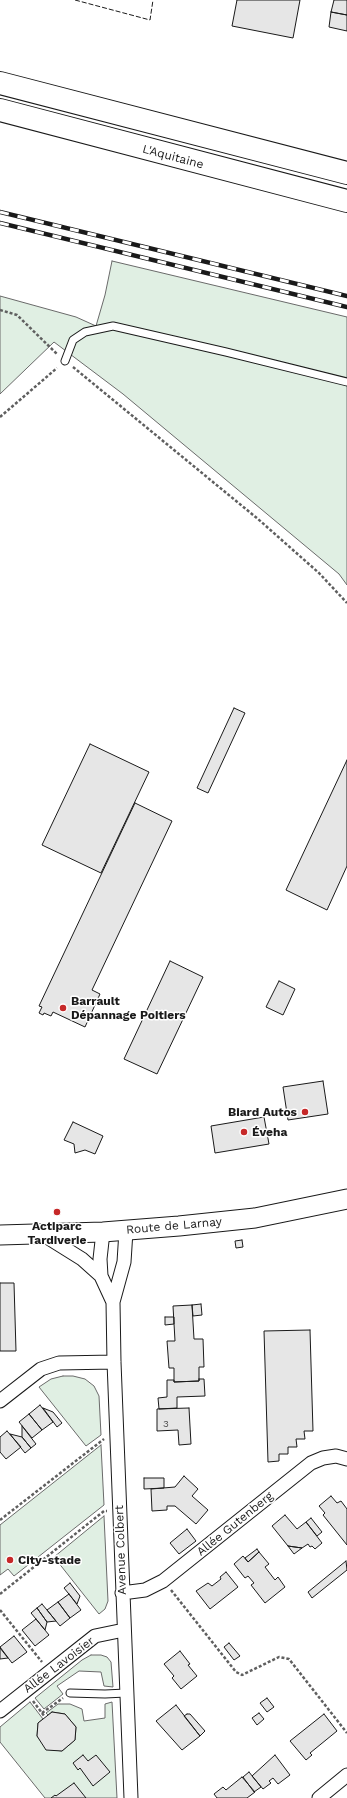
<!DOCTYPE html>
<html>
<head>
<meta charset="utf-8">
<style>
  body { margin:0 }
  canvas { display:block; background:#fff }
</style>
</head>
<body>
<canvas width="347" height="1798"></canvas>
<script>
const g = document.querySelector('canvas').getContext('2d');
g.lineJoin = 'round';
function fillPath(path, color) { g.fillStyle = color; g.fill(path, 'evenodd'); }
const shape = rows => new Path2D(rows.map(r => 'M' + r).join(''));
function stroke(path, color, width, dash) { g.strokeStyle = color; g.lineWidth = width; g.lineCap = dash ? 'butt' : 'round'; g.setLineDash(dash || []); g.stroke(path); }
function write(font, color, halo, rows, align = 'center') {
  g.font = font + ' "Work Sans",sans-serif'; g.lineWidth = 3; g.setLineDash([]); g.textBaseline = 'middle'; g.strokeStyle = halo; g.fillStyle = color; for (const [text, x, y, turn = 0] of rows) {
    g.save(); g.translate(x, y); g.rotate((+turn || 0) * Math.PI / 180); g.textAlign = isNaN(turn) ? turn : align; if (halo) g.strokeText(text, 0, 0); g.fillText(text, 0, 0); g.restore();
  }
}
const green = shape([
  [112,261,347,317,347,585,339,574,123,394,54,342,0,394,0,296,76,317,96,326,105,295,112,261],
  [63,1376,73,1376,85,1379,94,1386,99,1396,101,1435,86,1446,39,1387,51,1379,63,1376],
  [101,1445,104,1505,14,1576,8,1569,0,1575,0,1525,101,1445],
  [104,1516,108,1601,105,1609,99,1614,54,1557,104,1516],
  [91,1655,101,1655,107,1657,111,1662,113,1687,104,1686,101,1672,79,1671,57,1686,63,1694,44,1709,35,1698,82,1660,91,1655],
  [30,1702,43,1719,38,1723,37,1736,47,1749,62,1751,75,1740,76,1727,65,1714,52,1712,48,1715,46,1713,58,1704,70,1704,82,1709,84,1721,105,1718,105,1704,112,1702,117,1798,45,1798,0,1742,0,1727,30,1702]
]);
fillPath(green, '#e0efe3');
stroke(green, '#6a6a6a', 1);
const building = shape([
  [237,0,300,0,293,38,232,26,237,0],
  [334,0,347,0,347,15,331,12,334,0],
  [331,12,347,15,347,31,329,27,331,12],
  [234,708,245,713,208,793,197,788,234,708],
  [90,744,149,772,101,873,42,845,90,744],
  [347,760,347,866,327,910,286,890,347,760],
  [135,803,172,821,92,990,100,994,85,1027,53,1012,51,1016,44,1013,43,1015,39,1013,42,1007,39,1006,135,803],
  [170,961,203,977,157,1074,124,1059,170,961],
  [279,981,295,989,283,1015,266,1007,279,981],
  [323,1081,328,1114,288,1120,283,1087,323,1081],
  [264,1117,269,1144,215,1153,211,1126,264,1117],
  [73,1122,103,1136,95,1154,85,1150,75,1153,74,1144,64,1140,73,1122],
  [242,1240,243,1247,236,1248,235,1241,242,1240],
  [0,1283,14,1283,16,1351,0,1351,0,1283],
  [201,1304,202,1315,193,1316,192,1305,201,1304],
  [192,1305,194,1339,203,1339,204,1367,199,1367,199,1381,174,1382,174,1368,169,1368,167,1341,175,1341,173,1306,192,1305],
  [165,1317,174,1317,174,1324,165,1325,165,1317],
  [310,1330,313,1431,304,1431,305,1439,296,1439,297,1447,288,1447,288,1454,279,1454,279,1461,268,1462,264,1331,310,1330],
  [199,1379,204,1379,205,1396,177,1397,177,1408,159,1409,158,1398,167,1397,167,1380,174,1380,174,1382,199,1381,199,1379],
  [40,1405,53,1422,42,1430,29,1414,40,1405],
  [43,1408,53,1412,62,1423,57,1427,43,1408],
  [189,1408,191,1444,179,1445,178,1430,157,1431,157,1409,189,1408],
  [29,1414,42,1430,32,1438,19,1422,29,1414],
  [22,1426,36,1444,31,1448,22,1437,22,1426],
  [7,1431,21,1447,6,1459,0,1452,0,1437,7,1431],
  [10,1434,22,1437,31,1448,25,1453,10,1434],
  [184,1476,198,1489,192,1496,208,1510,196,1524,175,1506,167,1506,167,1510,152,1511,151,1489,175,1487,184,1476],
  [144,1478,164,1478,164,1488,144,1489,144,1478],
  [331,1496,337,1503,341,1501,347,1509,347,1545,323,1515,325,1513,319,1506,331,1496],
  [285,1515,297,1529,306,1522,322,1543,315,1549,312,1546,310,1547,308,1544,302,1548,288,1546,272,1526,285,1515],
  [311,1518,322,1532,317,1536,306,1522,311,1518],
  [187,1529,196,1541,179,1554,170,1543,187,1529],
  [288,1546,302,1548,294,1554,288,1546],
  [257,1549,259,1552,248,1562,245,1558,257,1549],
  [259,1552,269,1564,265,1567,275,1580,278,1577,285,1587,265,1603,251,1585,254,1583,248,1576,245,1578,234,1564,243,1556,248,1562,259,1552],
  [346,1561,347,1570,312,1598,308,1592,346,1561],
  [226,1572,238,1587,210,1609,196,1591,208,1583,212,1586,221,1579,220,1577,226,1572],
  [70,1583,80,1596,77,1604,64,1588,70,1583],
  [69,1594,81,1610,70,1618,58,1602,69,1594],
  [58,1602,70,1618,60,1626,47,1610,58,1602],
  [42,1604,47,1610,56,1621,47,1622,37,1608,42,1604],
  [37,1608,47,1622,45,1630,31,1613,37,1608],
  [36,1619,49,1635,35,1646,22,1630,36,1619],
  [14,1636,27,1652,12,1663,0,1647,14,1636],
  [229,1643,240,1656,234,1660,224,1647,229,1643],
  [0,1648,8,1658,0,1659,0,1648],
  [180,1651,190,1664,188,1665,197,1676,181,1689,172,1678,174,1676,164,1664,180,1651],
  [267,1698,274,1707,267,1712,260,1703,267,1698],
  [176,1705,200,1736,182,1750,156,1721,176,1705],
  [52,1712,65,1714,76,1727,75,1740,62,1751,46,1750,37,1736,38,1723,52,1712],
  [259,1713,264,1719,257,1725,252,1718,259,1713],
  [187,1714,190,1714,205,1731,200,1736,184,1716,187,1714],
  [324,1714,337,1731,310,1753,312,1755,306,1760,290,1741,324,1714],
  [83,1755,88,1761,96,1755,110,1772,93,1786,80,1768,78,1770,73,1763,83,1755],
  [275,1755,290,1775,278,1784,273,1778,269,1781,271,1783,263,1789,252,1776,275,1755],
  [249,1772,261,1787,254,1792,243,1777,249,1772],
  [242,1777,255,1792,247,1798,217,1798,214,1794,223,1787,226,1790,242,1777],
  [74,1783,86,1798,51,1798,55,1795,56,1796,74,1783]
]);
fillPath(building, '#e6e6e6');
stroke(building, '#1a1a1a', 1);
const lane = shape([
  [65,361,73,340,85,332,113,326,226,352,347,382],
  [70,1693,105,1694,126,1693]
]);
const street = shape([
  [126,1231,124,1262,113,1302,114,1362,131,1798],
  [103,1232,100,1259,101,1276,113,1302],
  [42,1234,82,1259,101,1276],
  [0,1401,41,1369,59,1363,114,1362],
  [122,1593,145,1590,163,1581,311,1463,323,1458,336,1456,347,1459],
  [0,1711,95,1636,124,1630],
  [319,1798,347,1775]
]);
const secondary = shape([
  [0,1235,103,1232,179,1226,255,1218,347,1199]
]);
const highway = shape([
  [0,83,347,173],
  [0,110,347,201]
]);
stroke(lane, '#1a1a1a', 9);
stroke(street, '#1a1a1a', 15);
stroke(secondary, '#1a1a1a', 21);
stroke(highway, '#1a1a1a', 24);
stroke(shape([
  [0,310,17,315,57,354],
  [73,367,258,519,319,573,347,603],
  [0,417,57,368],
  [0,1520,104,1439],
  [171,1590,236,1672,242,1675,279,1657,289,1659,347,1733],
  [0,1594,104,1511,107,1511],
  [0,1610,42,1662],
  [33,1701,45,1717],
  [42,1713,63,1698]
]), '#5f5f5f', 2.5, [3, 2]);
stroke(lane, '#fff', 7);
stroke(street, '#fff', 13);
stroke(secondary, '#fff', 19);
stroke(highway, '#fff', 22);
const rail = shape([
  [0,212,347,296],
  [0,223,347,307]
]);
stroke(rail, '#1a1a1a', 4.5);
stroke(rail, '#fff', 3, [9]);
stroke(shape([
  [75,0,150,20,153,0]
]), '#1a1a1a', 1, [5, 2]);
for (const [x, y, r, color] of [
  [63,1008,4,"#c62828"],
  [305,1112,4,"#c62828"],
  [244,1132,4,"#c62828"],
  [57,1212,4,"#c62828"],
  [10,1560,4,"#c62828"]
]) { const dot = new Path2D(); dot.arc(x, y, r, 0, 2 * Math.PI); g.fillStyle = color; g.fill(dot); stroke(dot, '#fff', 1.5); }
write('10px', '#4d4d4d', null, [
  ["3",166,1424]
]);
write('12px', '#1a1a1a', '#fff', [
  ["L'Aquitaine",173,157,15],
  ["Route de Larnay",174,1226,-5],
  ["Allée Gutenberg",235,1524,-39],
  ["Avenue Colbert",121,1550,-92],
  ["Allée Lavoisier",59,1665,-37]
]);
write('bold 12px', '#1a1a1a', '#fff', [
  ["Barrault",71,1001],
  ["Dépannage Poitiers",71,1015],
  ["Biard Autos",297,1112,"right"],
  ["Éveha",252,1132],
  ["Actiparc",57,1226,"center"],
  ["Tardiverie",57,1240,"center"],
  ["City-stade",18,1560]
], 'left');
</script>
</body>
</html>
